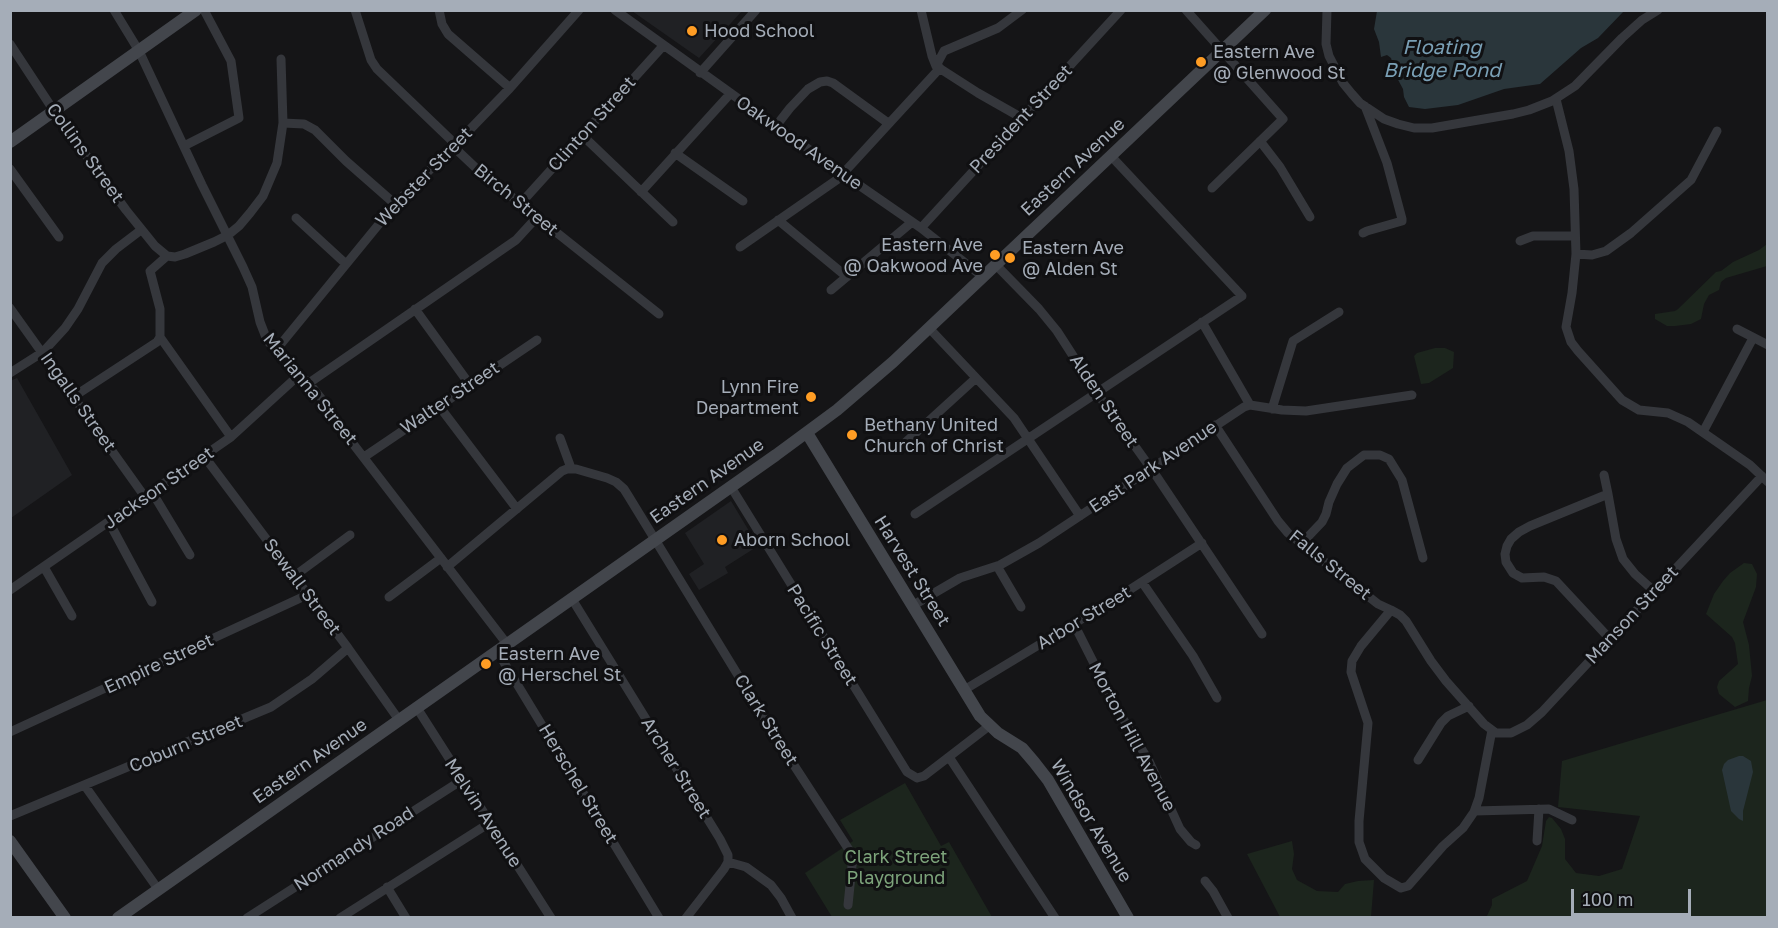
<!DOCTYPE html>
<html>
<head>
<meta charset="utf-8">
<style>
  body { margin:0 }
  #map { position:relative; width:1778px; height:928px; overflow:hidden; background:#151517; font-family:"Golos Text",sans-serif }
  canvas { display:block }
  .frame { position:absolute; inset:0; border:12px solid #a5adb8; pointer-events:none }
  .scale { position:absolute; left:1571px; top:889px; width:120px; height:27px; box-sizing:border-box; border:3px solid #a5adb8; border-top:0; padding-left:8px; font-size:18px; line-height:21px; white-space:nowrap; color:#a5adb8; -webkit-text-stroke:4px #101012; paint-order:stroke }
</style>
</head>
<body>
<div id="map">
<canvas width="1778" height="928"></canvas>
<div class="frame"></div>
<div class="scale">100 m</div>
</div>
<script>
const g = document.querySelector('canvas').getContext('2d');
g.lineJoin = 'round';
function fillPath(path, color) { g.fillStyle = color; g.fill(path, 'evenodd'); }
const shape = rows => new Path2D(rows.map(r => 'M' + r).join(''));
function stroke(path, color, width, dash) { g.strokeStyle = color; g.lineWidth = width; g.lineCap = dash ? 'butt' : 'round'; g.setLineDash(dash || []); g.stroke(path); }
function write(font, color, halo, rows, align = 'center') {
  g.font = font + ' "Golos Text",sans-serif'; g.lineWidth = 6; g.setLineDash([]); g.textBaseline = 'middle'; g.strokeStyle = halo; g.fillStyle = color; for (const [text, x, y, turn = 0] of rows) {
    g.save(); g.translate(x, y); g.rotate((+turn || 0) * Math.PI / 180); g.textAlign = isNaN(turn) ? turn : align; if (halo) g.strokeText(text, 0, 0); g.fillText(text, 0, 0); g.restore();
  }
}
fillPath(shape([
  [632,11,742,10,742,11,699,58],
  [17,378,72,475,11,518,10,381],
  [731,501,758,546,725,567,728,573,699,590,689,574,704,564,685,533]
]), '#202124');
fillPath(shape([
  [1767,244,1767,266,1726,278,1721,282,1719,290,1709,295,1704,304,1701,319,1691,324,1675,326,1667,326,1655,319,1655,314,1675,311,1678,309,1716,272,1721,271,1733,262,1759,250],
  [1435,348,1445,348,1454,352,1453,368,1429,383,1421,384,1414,356,1417,353],
  [1744,563,1752,564,1757,574,1756,587,1743,622,1749,645,1752,676,1749,688,1748,701,1735,707,1719,694,1717,687,1719,681,1738,664,1735,643,1732,637,1706,614,1714,594,1723,581,1730,573],
  [1767,700,1767,917,1486,918,1492,905,1492,899,1527,881,1542,846,1546,821,1549,817,1552,818,1561,829,1565,839,1565,859,1576,873,1599,876,1622,869,1640,816,1558,807,1562,761],
  [905,783,941,846,949,842,992,917,832,917,805,873,853,841,840,820],
  [1292,841,1294,854,1292,869,1297,880,1317,891,1338,892,1345,884,1358,881,1374,880,1371,917,1280,917,1247,854]
]), '#1c251d');
fillPath(shape([
  [1377,11,1377,10,1624,11,1598,38,1581,48,1540,84,1504,89,1458,105,1425,109,1409,107,1404,97,1403,89,1396,76,1391,58,1387,55,1381,57,1379,42,1374,29],
  [1739,756,1743,756,1751,761,1753,772,1743,811,1743,821,1739,819,1731,811,1722,770,1724,764,1728,760]
]), '#2a363b');
stroke(shape([
  [114,10,139,51,202,185,243,267,252,287,260,322,267,340,291,368,309,383,324,402,344,432,507,644],
  [355,10,371,60,377,69,450,139,459,152,478,170,659,314],
  [439,10,442,24,448,34,510,88],
  [615,10,843,174,921,228,983,277],
  [921,10,932,56,936,66,978,93,1022,118],
  [1186,10,1283,119,1212,188],
  [1327,10,1326,44,1329,56,1343,83,1352,94,1360,103,1384,119,1398,124,1414,128,1432,128,1513,114,1529,110,1552,101,1575,86,1622,38,1642,20,1658,10],
  [10,44,54,111,126,210,155,246,167,256],
  [281,59,283,123],
  [936,66,944,51,998,28,1022,10],
  [700,73,756,10],
  [1556,99,1569,151,1574,189,1576,254,1572,293,1566,327,1571,342,1578,351,1622,400,1639,410,1668,413,1688,422,1750,465,1768,482],
  [776,126,790,108,808,89,820,82,827,81,833,83,888,123],
  [582,135,673,222],
  [1260,141,1280,167,1310,217],
  [184,146,239,118,231,61,204,10],
  [675,153,743,201],
  [10,169,59,237],
  [641,192,730,94],
  [521,203,663,46],
  [296,218,346,264],
  [778,220,847,277],
  [921,228,1121,10],
  [1363,233,1367,231,1402,221,1402,219,1387,163,1365,106],
  [1520,241,1533,236,1575,236],
  [740,247,838,179,940,68],
  [1576,254,1592,255,1606,251,1631,233,1691,180,1717,131],
  [167,256,175,257,185,254,214,242,228,235,239,226,250,213,263,196,277,163,283,123,304,124,315,130,346,161,395,204],
  [167,256,150,271,160,309,160,337,231,437],
  [996,265,1039,309,1057,331,1097,393,1157,477,1262,634],
  [831,290,912,222],
  [10,308,145,497],
  [415,309,470,385],
  [1202,322,1250,405],
  [929,328,1014,418,1080,516],
  [1737,329,1768,345],
  [276,350,397,202,454,146,510,88,579,10],
  [10,373,43,352,65,328,78,309,102,263,116,249,141,230],
  [309,383,516,240,538,216],
  [73,397,157,342,160,337],
  [439,406,517,509],
  [1272,409,1293,341,1339,312],
  [1215,425,1278,521,1288,533,1378,604,1391,610,1400,615,1406,621,1431,661,1446,681,1484,724,1492,730,1479,798,1474,812,1463,828,1443,846,1408,886,1401,888,1384,878,1365,859,1359,842,1359,821,1368,723,1351,672,1352,661,1361,646,1391,610],
  [1703,432,1753,338],
  [560,438,571,468],
  [897,450,976,378],
  [204,456,348,648,399,720],
  [364,457,537,340],
  [1604,475,1608,494],
  [731,487,907,772,917,778,924,776,989,726],
  [152,492,190,555],
  [915,514,1242,296,1111,156],
  [109,522,152,602],
  [1302,543,1322,522,1326,514,1329,502,1337,484,1347,468,1364,455,1380,455,1389,459,1402,480,1423,558],
  [997,566,1021,607],
  [44,567,72,616],
  [447,567,562,471,567,469,576,469,607,478,616,482,624,489,629,497,777,739,853,856,848,905],
  [293,577,350,535],
  [1142,582,1193,656,1217,698],
  [10,590,231,437,299,375],
  [389,597,441,558],
  [572,599,720,839,728,855,728,862,724,869,686,918],
  [912,606,960,578,1000,565,1039,543,1244,407,1250,405,1282,410,1306,411,1412,395],
  [1074,624,1117,709,1149,761,1180,829,1191,842,1196,845],
  [1610,639,1556,581,1544,577,1522,578,1513,573,1506,562,1505,554,1507,546,1511,539,1519,532,1530,526,1608,494,1616,539,1623,559,1635,574,1655,592],
  [497,651,659,918],
  [964,690,1120,596,1202,543],
  [417,708,551,918],
  [1492,730,1496,733,1511,733,1527,725,1542,712,1762,476],
  [10,732,307,595],
  [949,757,1055,918],
  [1418,760,1441,723,1448,716,1469,706],
  [85,786,158,889],
  [1475,811,1549,809,1572,820],
  [10,816,271,707,312,679,348,648],
  [1537,841,1539,809],
  [728,862,746,867,771,885,781,898,792,918],
  [1205,881,1213,891,1228,918],
  [387,887,406,918],
  [247,918,462,780],
  [340,918,491,822]
]), '#35373c', 9);
stroke(shape([
  [10,142,196,10],
  [807,433,980,716,998,733,1022,748,1034,762,1048,780,1128,918],
  [10,841,65,918],
  [118,918,776,455,837,410,893,362,1265,10]
]), '#43464c', 12);
for (const [x, y, r, color] of [
  [692,31,6,"#ff9d24"],
  [1201,62,6,"#ff9d24"],
  [995,255,6,"#ff9d24"],
  [1010,258,6,"#ff9d24"],
  [811,397,6,"#ff9d24"],
  [852,435,6,"#ff9d24"],
  [722,540,6,"#ff9d24"],
  [486,664,6,"#ff9d24"]
]) { const dot = new Path2D(); dot.arc(x, y, r, 0, 2 * Math.PI); g.fillStyle = color; g.fill(dot); stroke(dot, '#101012', 2); }
write('18px', '#a5adb8', '#101012', [
  ["Hood School",704,31],
  ["Eastern Ave",1213,52],
  ["@ Glenwood St",1213,73],
  ["Eastern Ave",983,245,"right"],
  ["@ Oakwood Ave",983,266,"right"],
  ["Eastern Ave",1022,248],
  ["@ Alden St",1022,269],
  ["Lynn Fire",799,387,"right"],
  ["Department",799,408,"right"],
  ["Bethany United",864,425],
  ["Church of Christ",864,446],
  ["Aborn School",734,540],
  ["Eastern Ave",498,654],
  ["@ Herschel St",498,675]
], 'left');
write('18px', '#a5adb8', '#101012', [
  ["President Street",1021,119,-47],
  ["Clinton Street",592,124,-48],
  ["Oakwood Avenue",799,143,35],
  ["Collins Street",85,153,54],
  ["Eastern Avenue",1073,167,-43],
  ["Webster Street",424,177,-46],
  ["Birch Street",516,200,39],
  ["Marianna Street",310,389,51],
  ["Walter Street",450,398,-34],
  ["Alden Street",1104,401,56],
  ["Ingalls Street",78,402,55],
  ["East Park Avenue",1153,467,-34],
  ["Eastern Avenue",707,481,-35],
  ["Jackson Street",159,488,-35],
  ["Falls Street",1330,565,39],
  ["Harvest Street",912,571,58],
  ["Sewall Street",302,587,53],
  ["Manson Street",1632,615,-47],
  ["Arbor Street",1084,618,-31],
  ["Pacific Street",822,635,58],
  ["Empire Street",159,664,-25],
  ["Clark Street",766,720,58],
  ["Morton Hill Avenue",1132,737,62],
  ["Coburn Street",186,744,-23],
  ["Eastern Avenue",310,761,-35],
  ["Archer Street",676,768,58],
  ["Herschel Street",578,784,59],
  ["Melvin Avenue",483,813,57],
  ["Windsor Avenue",1091,821,59],
  ["Normandy Road",354,849,-33]
]);
write('18px', '#7da47b', '#101012', [
  ["Clark Street",896,857],
  ["Playground",896,878]
]);
write('italic 20px', '#7aa0b6', '#101012', [
  ["Floating",1442,48],
  ["Bridge Pond",1442,71]
]);
</script>
</body>
</html>
